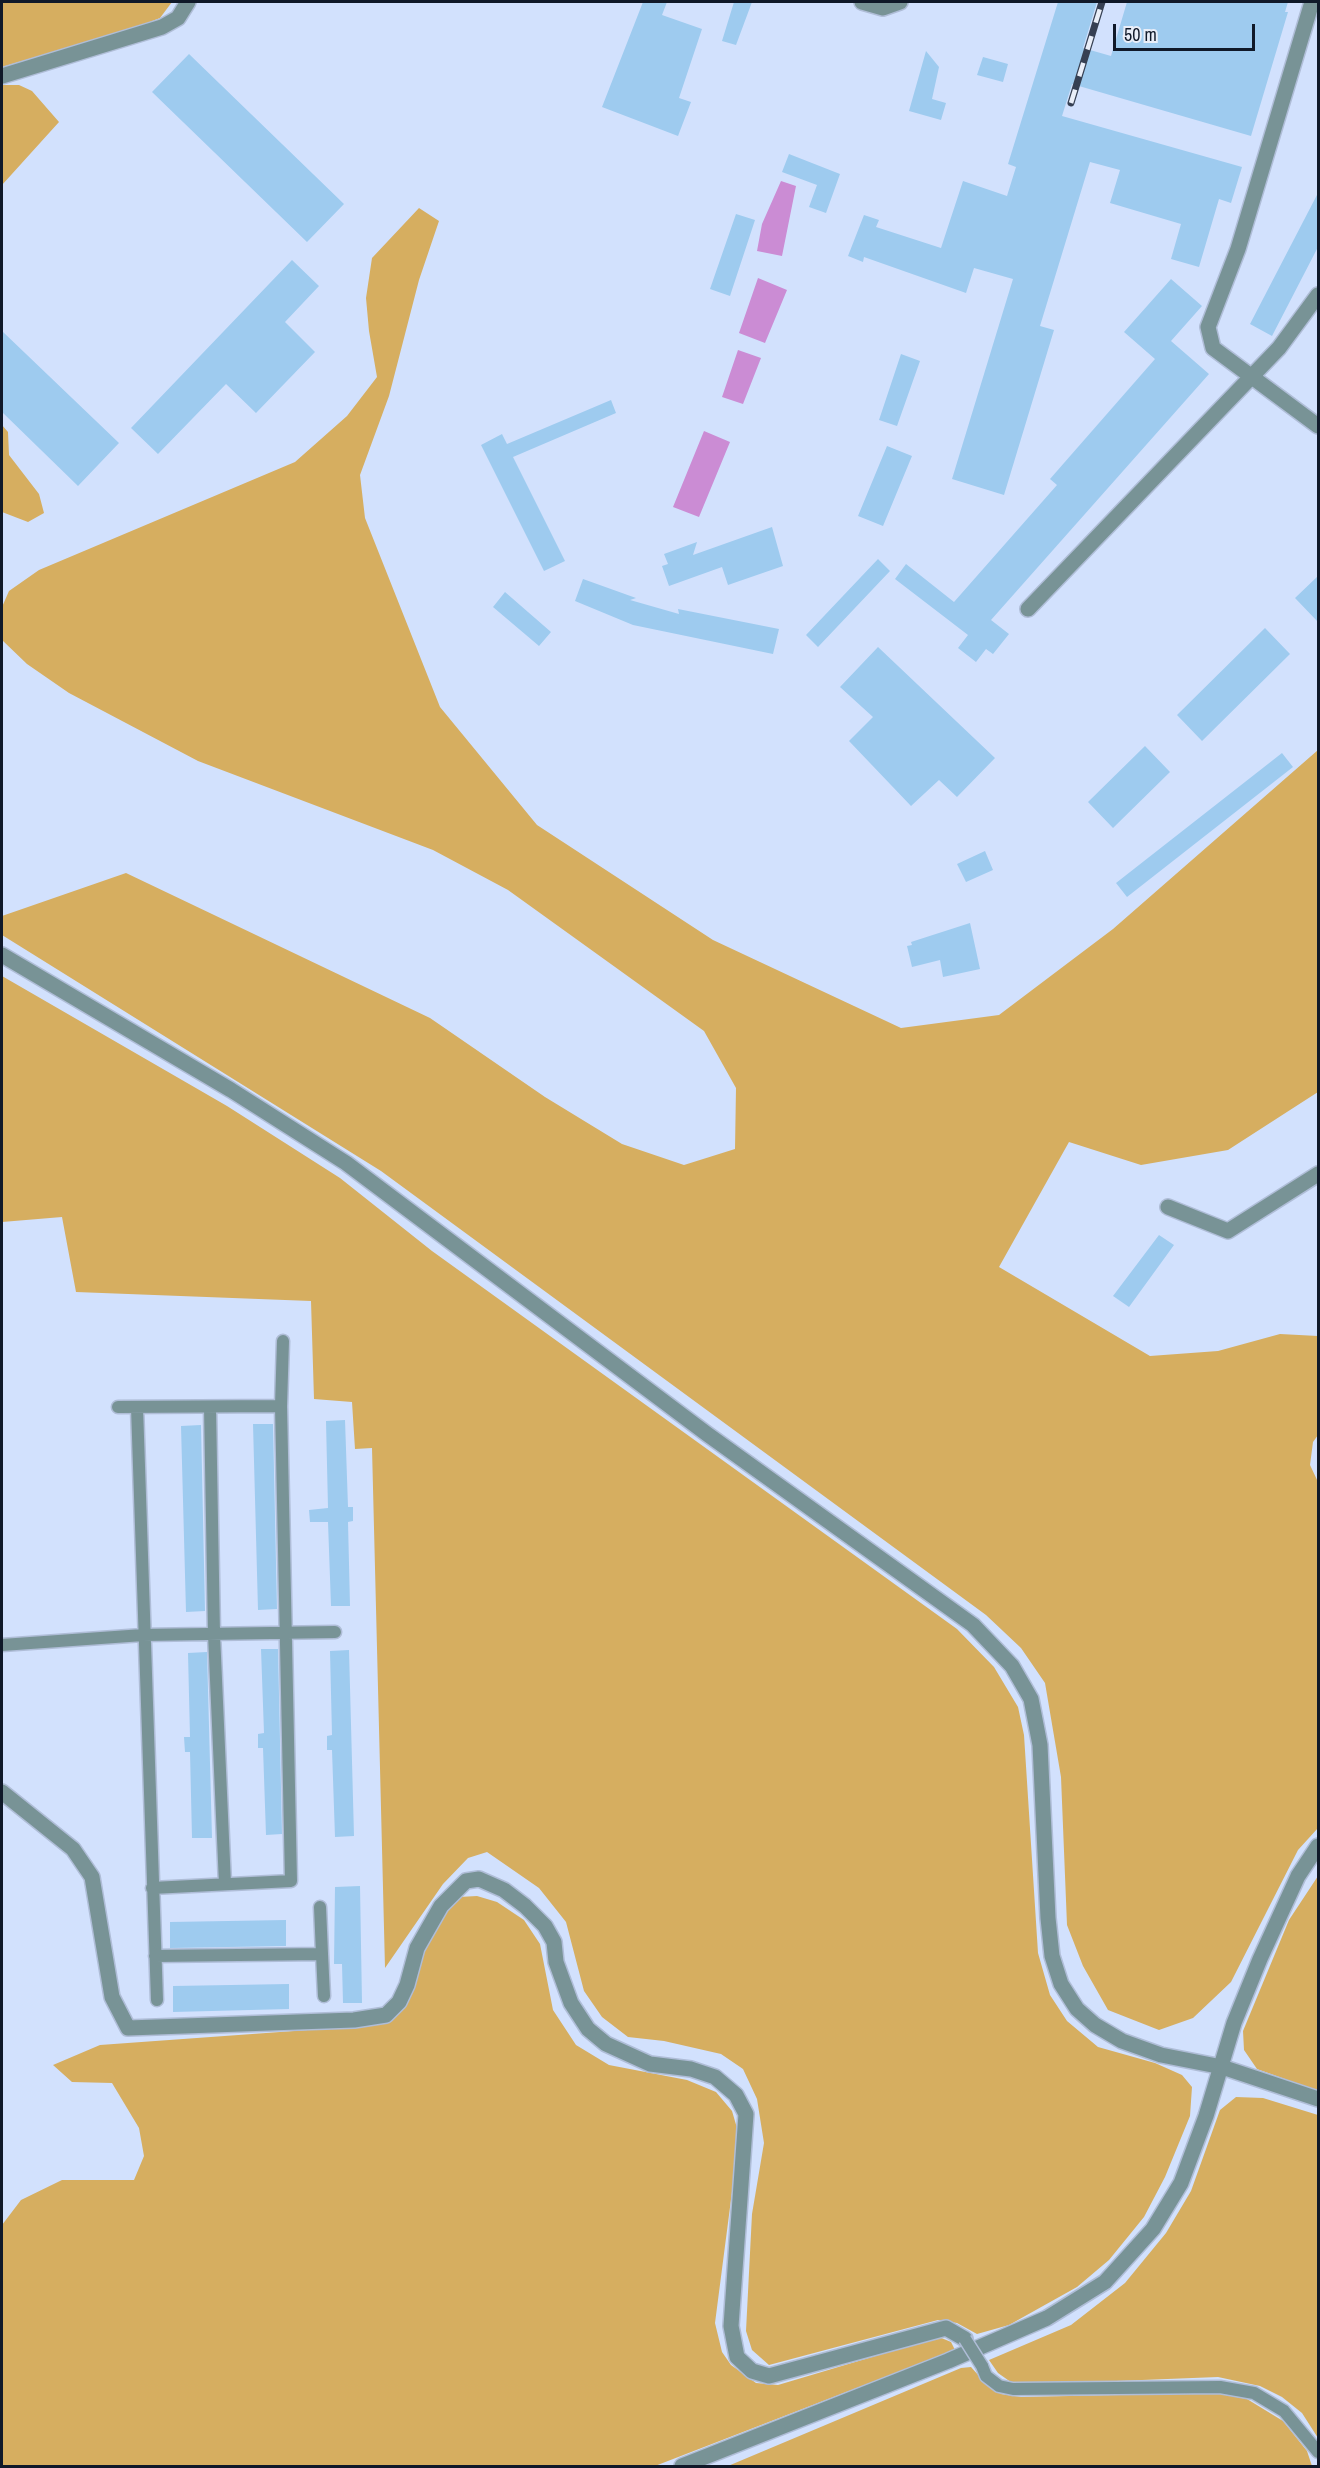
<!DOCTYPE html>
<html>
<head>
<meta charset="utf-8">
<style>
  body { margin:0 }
  #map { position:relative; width:1320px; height:2468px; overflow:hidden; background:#d2e1fd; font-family:"Archivo Narrow",sans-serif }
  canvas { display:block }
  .frame { position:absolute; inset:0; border:3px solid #101929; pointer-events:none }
  .scale { position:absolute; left:1113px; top:24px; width:142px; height:27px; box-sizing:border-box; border:3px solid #101929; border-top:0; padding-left:8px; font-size:18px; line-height:21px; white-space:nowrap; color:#101929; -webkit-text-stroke:4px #e9eef8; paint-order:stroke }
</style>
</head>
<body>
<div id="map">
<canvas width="1320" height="2468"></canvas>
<div class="frame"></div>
<div class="scale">50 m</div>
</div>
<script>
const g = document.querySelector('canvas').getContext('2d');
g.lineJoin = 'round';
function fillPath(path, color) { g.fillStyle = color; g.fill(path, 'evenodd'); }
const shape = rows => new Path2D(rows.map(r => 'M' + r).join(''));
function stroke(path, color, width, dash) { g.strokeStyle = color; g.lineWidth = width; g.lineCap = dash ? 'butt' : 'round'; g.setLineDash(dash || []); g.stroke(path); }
fillPath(shape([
  [2,2,172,2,160,18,137,27,2,67],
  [2,85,19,85,32,91,59,122,2,185],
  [419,208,439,221,419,280,389,396,360,475,365,518,440,707,537,825,713,940,901,1028,999,1015,1113,929,1318,750,1318,1092,1228,1150,1141,1165,1069,1142,999,1267,1150,1356,1218,1351,1280,1334,1318,1336,1318,1435,1313,1442,1310,1465,1318,1482,1318,1828,1298,1850,1231,1982,1193,2018,1159,2030,1108,2010,1083,1966,1067,1925,1061,1777,1045,1683,1021,1648,986,1615,381,1171,2,935,2,916,126,873,430,1018,545,1097,622,1144,684,1165,735,1149,736,1088,704,1031,508,890,433,850,198,761,69,693,27,664,2,640,2,607,9,591,39,570,295,462,347,416,377,377,369,331,366,298,372,258],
  [2,425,8,432,9,455,39,494,44,513,28,522,2,512],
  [2,976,227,1106,340,1178,432,1251,957,1629,994,1667,1018,1707,1024,1735,1038,1953,1050,1995,1067,2021,1098,2047,1155,2063,1182,2075,1192,2087,1190,2116,1165,2177,1144,2217,1109,2260,1077,2287,1009,2325,977,2334,957,2323,938,2320,769,2365,752,2350,746,2331,752,2214,764,2143,757,2099,743,2069,721,2054,664,2041,628,2037,602,2017,584,1991,566,1922,539,1888,487,1852,468,1858,443,1884,385,1968,372,1448,355,1449,352,1402,314,1399,311,1301,76,1292,62,1217,2,1222],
  [1318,1876,1318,2091,1257,2069,1244,2050,1243,2031,1289,1920],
  [477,1896,497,1902,524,1920,540,1944,553,2010,576,2045,609,2065,687,2080,716,2092,732,2111,737,2128,736,2161,715,2323,722,2352,731,2365,756,2383,778,2385,939,2337,951,2342,955,2350,655,2466,2,2466,2,2225,21,2200,62,2180,134,2180,144,2156,139,2128,112,2083,72,2082,53,2065,100,2045,363,2026,391,2018,445,1912,459,1897],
  [1236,2097,1263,2098,1318,2115,1318,2438,1302,2413,1282,2397,1260,2386,1218,2377,1015,2385,998,2373,989,2360,1071,2325,1125,2283,1166,2233,1191,2191,1220,2110],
  [971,2367,987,2385,1001,2394,1021,2397,1215,2393,1247,2399,1283,2421,1307,2451,1312,2466,728,2466,961,2368]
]), '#d6ae60');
fillPath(shape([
  [781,181,796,186,782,256,757,251,762,224],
  [758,278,787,290,765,343,739,333],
  [738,350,761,358,743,404,722,397],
  [704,431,730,442,699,517,673,507]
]), '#cb8cd4');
fillPath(shape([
  [643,2,667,2,662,15,702,29,679,98,691,102,678,136,602,107],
  [734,2,752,2,736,45,722,41],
  [1058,2,1097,2,1083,48,1111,56,1127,2,1288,2,1285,12,1288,12,1251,136,1072,84,1062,116,1242,167,1231,203,1219,199,1199,267,1171,259,1181,224,1110,203,1120,170,1090,162,1040,326,1054,330,1004,495,952,479,1013,279,974,268,966,293,864,257,863,262,848,256,864,215,879,220,876,227,941,248,963,181,1007,196,1016,167,1008,164],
  [926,51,939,67,932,99,946,103,941,120,909,111],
  [189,54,344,204,307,242,152,92],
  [983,57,1008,64,1003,82,977,75],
  [789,154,840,174,826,213,809,207,817,185,782,172],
  [1318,193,1318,247,1272,336,1250,324],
  [736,214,755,220,730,296,710,289],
  [292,260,319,286,285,322,315,352,256,413,226,384,158,454,131,428],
  [1171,279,1202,306,1171,341,1209,374,991,620,1009,634,993,654,986,649,976,662,958,648,968,635,895,579,906,564,954,602,1057,485,1050,479,1155,359,1124,332],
  [2,331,119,443,78,486,2,412],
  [901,354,920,361,897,426,879,420],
  [611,400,616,413,513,457,565,561,544,571,481,445,502,434,507,444],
  [887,446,912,456,883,526,858,516],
  [772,527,783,566,728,585,722,567,669,586,662,566,668,564,664,554,697,542,693,555],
  [878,559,890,571,818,647,806,635],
  [1318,576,1318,622,1295,598],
  [583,579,636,598,630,600,679,614,678,609,779,629,773,654,633,625,575,601],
  [505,592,551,632,539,646,493,607],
  [1265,628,1290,654,1202,741,1177,715],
  [878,647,995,758,957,797,939,780,911,806,849,741,873,717,840,687],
  [1145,746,1170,772,1113,828,1088,802],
  [1282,753,1293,767,1127,897,1116,883],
  [985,851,993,870,966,882,957,864],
  [970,923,980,969,943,977,940,960,912,967,907,946,912,945,911,942],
  [1159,1235,1174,1245,1129,1307,1113,1296],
  [345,1420,348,1507,353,1507,353,1521,348,1522,350,1606,331,1606,328,1522,310,1522,309,1510,328,1508,326,1421],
  [253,1424,273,1424,277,1609,258,1610],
  [201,1425,205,1611,186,1612,181,1426],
  [261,1649,278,1649,282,1834,266,1835,263,1748,258,1748,258,1734,264,1733],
  [349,1650,354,1836,335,1837,332,1750,327,1750,327,1736,332,1735,330,1651],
  [207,1652,212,1838,192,1838,190,1752,185,1752,184,1737,190,1737,188,1653],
  [360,1886,362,2003,343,2003,342,1964,334,1964,335,1887],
  [286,1920,286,1946,170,1948,170,1922],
  [289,1984,289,2009,173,2012,173,1986]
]), '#9ecbef');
const service = shape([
  [118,1407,281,1406],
  [137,1407,157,2000],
  [210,1407,214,1634,225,1884],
  [2,1645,143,1635,335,1632],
  [152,1888,291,1881,281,1406,283,1341],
  [322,1954,324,1996],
  [155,1956,322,1954,320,1907],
  [982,2366,986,2376,999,2386,1013,2389,1220,2387,1254,2393,1284,2411,1318,2452]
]);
const minor = shape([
  [862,2,883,8,900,2],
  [1312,2,1238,249,1208,327,1213,348,1318,426],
  [2,76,162,27,178,18,188,2],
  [1028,609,1279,348,1318,295],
  [2,955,231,1090,346,1163,707,1434,973,1625,1012,1666,1031,1699,1040,1745,1048,1918,1052,1956,1061,1984,1077,2009,1095,2025,1122,2041,1161,2055,1222,2067,1318,2099],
  [1168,1207,1228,1231,1318,1174],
  [2,1792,73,1849,92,1877,112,1997,128,2028,354,2020,386,2015,399,2002,407,1985,417,1948,441,1906,466,1881,479,1879,504,1890,525,1906,545,1926,554,1942,556,1962,571,2003,588,2029,606,2044,650,2064,691,2069,715,2077,736,2095,746,2114,731,2326,737,2357,752,2371,769,2376,946,2328,965,2339],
  [682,2466,948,2361,1047,2318,1105,2282,1153,2229,1181,2183,1206,2116,1234,2023,1260,1959,1298,1876,1318,1846]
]);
stroke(service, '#afbdd7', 15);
stroke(minor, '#afbdd7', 18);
stroke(service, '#789396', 12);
stroke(minor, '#789396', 15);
const rail = shape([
  [1071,103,1102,2]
]);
stroke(rail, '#364053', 7);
stroke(rail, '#e9eef8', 4.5, [14]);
const serviceBridge = shape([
  [965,2339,982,2366]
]);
stroke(serviceBridge, '#afbdd7', 15, []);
stroke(serviceBridge, '#789396', 12);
</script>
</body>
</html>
